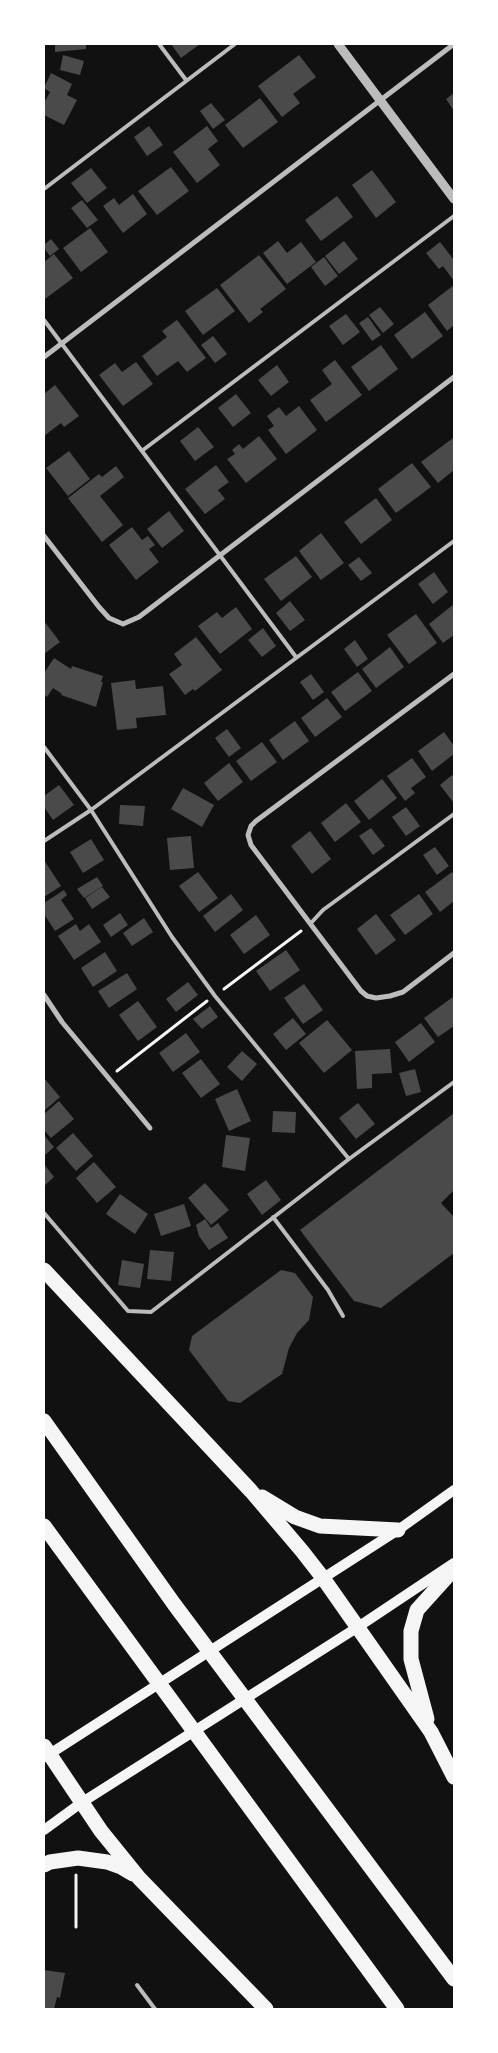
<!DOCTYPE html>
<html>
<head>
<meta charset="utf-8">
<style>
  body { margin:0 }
  #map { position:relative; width:498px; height:2053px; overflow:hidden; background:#111; font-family:"Exo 2",sans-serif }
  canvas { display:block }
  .frame { position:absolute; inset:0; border:45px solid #fff; pointer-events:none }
</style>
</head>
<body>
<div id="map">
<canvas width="498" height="2053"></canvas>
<div class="frame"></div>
</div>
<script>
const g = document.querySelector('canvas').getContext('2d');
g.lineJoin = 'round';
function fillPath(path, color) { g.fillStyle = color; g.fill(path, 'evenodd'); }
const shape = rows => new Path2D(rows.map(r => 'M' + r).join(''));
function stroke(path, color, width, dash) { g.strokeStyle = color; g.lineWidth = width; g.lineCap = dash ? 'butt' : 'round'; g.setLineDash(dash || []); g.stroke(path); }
fillPath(shape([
  [55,44,86,44,86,49,55,52],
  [171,44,200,44,181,58],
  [63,55,84,61,80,75,60,70],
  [299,55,316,77,293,94,300,103,282,117,258,86],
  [51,73,72,84,67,95,77,100,64,125,44,115,44,103,50,92,44,88],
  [454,93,454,111,446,99],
  [260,98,278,122,243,148,225,125],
  [211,103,225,120,213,129,200,111],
  [149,126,163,145,147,156,134,137],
  [207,126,218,141,208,149,220,165,197,183,173,152],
  [171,167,189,191,157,215,138,191],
  [91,168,107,188,87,203,71,183],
  [372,170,396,202,376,218,352,185],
  [133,194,147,214,123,233,103,206,114,198,119,205],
  [337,196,353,217,321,241,305,220],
  [82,200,98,220,87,228,71,208],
  [90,228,108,252,81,272,63,248],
  [51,239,59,249,50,256,44,248,44,245],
  [278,241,287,253,301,242,316,262,287,284,263,253],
  [344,241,358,259,339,274,325,256],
  [440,242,454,260,454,281,443,266,439,269,426,253],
  [54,254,73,278,45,299,44,297,44,262],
  [259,255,286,289,260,309,263,312,249,323,220,285],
  [324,257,338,276,325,286,311,267],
  [454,285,454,325,447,331,428,305],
  [217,288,235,311,203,335,185,311],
  [380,307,394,324,383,333,369,315],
  [425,312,443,336,412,359,394,335],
  [346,314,360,332,343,345,329,326],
  [368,317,381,335,372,341,359,323],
  [177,320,206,358,187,372,178,361,157,376,142,356,167,337,162,331],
  [213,336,227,354,215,363,201,345],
  [381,345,398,369,369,391,351,367],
  [335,360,362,395,326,422,310,400,332,384,322,370],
  [136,362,153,384,123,406,99,375,115,363,122,372],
  [277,365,289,382,271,396,258,380],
  [55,385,79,416,64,427,61,423,44,436,44,394],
  [236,394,251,413,233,427,218,408],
  [299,406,317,430,286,454,268,430,274,426,267,416,279,407,286,416],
  [198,427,214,447,195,461,180,441],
  [259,436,277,459,246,483,227,459,235,454,232,450,239,444,243,449],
  [453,438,454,470,438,483,421,462],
  [69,451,90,479,68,496,46,468],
  [412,463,431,487,396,513,378,489],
  [216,465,229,482,218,490,225,499,205,514,185,489],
  [116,466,124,477,100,496,123,525,102,542,68,498,99,474,102,477],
  [376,498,392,520,361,544,344,522],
  [169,511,184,531,162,548,147,529],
  [132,527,142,540,148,536,155,545,149,549,159,562,136,580,109,545],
  [321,533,344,563,321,580,299,551],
  [296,556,312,577,281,601,264,579],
  [359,557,372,573,361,581,348,565],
  [434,572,448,592,433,604,418,584],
  [290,601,305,620,290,631,276,613],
  [454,604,454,635,443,643,429,624],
  [236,607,252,629,220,654,198,626,217,612,222,618],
  [416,614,437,643,409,664,387,635],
  [44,621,60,642,44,654],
  [263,628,276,646,262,657,248,640],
  [196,637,222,670,195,691,193,689,185,695,169,674,182,665,174,654],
  [355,640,368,659,357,667,344,649],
  [390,647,404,667,376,688,362,669],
  [54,658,71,669,72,666,103,676,101,682,103,682,96,707,61,695,62,694,53,688,47,697,44,694,44,673],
  [358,672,372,691,345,711,331,692],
  [311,674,324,692,313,700,300,682],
  [135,680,136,689,163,686,166,715,136,718,137,728,117,730,111,683],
  [327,698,342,717,315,737,301,718],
  [295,721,309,741,283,760,269,740],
  [227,729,241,748,229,757,215,738],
  [444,732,454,746,454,754,432,771,418,751],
  [262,742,277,762,251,781,236,761],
  [412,758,426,777,411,788,415,793,405,801,387,776],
  [229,763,243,782,218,801,204,783],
  [452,775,454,777,453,802,440,785],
  [382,779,397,798,369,820,354,801],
  [59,785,74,805,53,820,44,807,44,796],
  [183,788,214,805,202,827,171,809],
  [346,803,361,822,335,842,321,823],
  [120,805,145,806,143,826,119,824],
  [406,807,420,826,406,836,392,817],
  [371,828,385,846,373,855,359,836],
  [310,831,331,859,312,874,291,846],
  [191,836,194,868,170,870,167,838],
  [91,839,104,860,83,873,70,852],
  [435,847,449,866,437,875,423,855],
  [44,860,61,886,44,897],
  [198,872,218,898,199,912,179,886],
  [452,872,454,876,454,901,440,912,425,892],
  [97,877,103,886,84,898,77,889],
  [102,887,110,897,92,909,85,898],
  [64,890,67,895,61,900,74,919,55,931,44,914,44,903],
  [231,894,243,910,215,932,203,916],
  [419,894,433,914,405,935,390,915],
  [120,913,128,925,111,937,103,925],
  [376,914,396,940,376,955,357,929],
  [256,915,270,935,244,954,230,935],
  [144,918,153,932,132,946,123,933],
  [76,924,80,931,89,924,101,942,74,960,58,936],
  [286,950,300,970,270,991,256,971],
  [105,952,117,971,93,987,81,968],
  [127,973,137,989,109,1008,98,991],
  [188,982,198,995,176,1012,166,999],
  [304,984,323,1010,303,1024,284,998],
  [453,997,454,1026,438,1037,424,1018],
  [138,1001,157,1027,138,1041,119,1015],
  [210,1006,218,1017,202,1029,193,1019],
  [293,1018,306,1034,286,1050,273,1034],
  [327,1020,352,1050,324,1073,299,1043],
  [421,1023,435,1042,409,1062,395,1042],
  [186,1033,200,1052,173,1072,159,1053],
  [390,1049,392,1073,372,1074,372,1088,357,1089,355,1051],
  [242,1051,257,1064,242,1081,227,1067],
  [201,1059,220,1084,201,1098,182,1073],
  [415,1069,421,1092,406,1096,399,1073],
  [44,1078,60,1097,44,1111],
  [237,1089,251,1121,229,1131,215,1099],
  [59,1101,74,1119,51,1138,44,1130,44,1114],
  [358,1103,375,1124,356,1139,339,1118],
  [273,1111,296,1112,295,1133,272,1132],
  [454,1113,454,1190,441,1203,454,1217,454,1253,381,1308,354,1301,300,1230],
  [73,1133,93,1156,76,1171,56,1148],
  [44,1135,54,1147,44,1156],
  [226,1135,250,1138,245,1171,222,1167],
  [94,1162,116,1187,97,1203,76,1178],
  [44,1164,54,1177,44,1186],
  [266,1180,281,1200,262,1215,247,1194],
  [205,1183,229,1210,211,1225,188,1198],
  [120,1194,148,1214,135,1234,106,1214],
  [184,1204,191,1226,161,1236,154,1214],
  [205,1219,211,1228,218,1223,228,1238,209,1250,199,1236,196,1225],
  [150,1250,174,1252,171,1281,147,1279],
  [122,1260,144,1264,140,1288,118,1285],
  [281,1270,295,1273,313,1297,309,1320,297,1333,289,1348,282,1374,240,1403,228,1401,189,1350,192,1336],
  [44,1970,65,1973,60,1998,57,1997,54,2009,44,2009]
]), '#4a4a4a');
stroke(shape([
  [224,989,301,931],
  [117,1071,207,1001],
  [76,1927,76,1875]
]), '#f5f5f5', 3);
stroke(shape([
  [159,44,186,80],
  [44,189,235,44],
  [44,320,296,657],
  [143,450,454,216],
  [44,747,91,810,172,937,215,996,349,1159],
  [44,841,91,810,454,541],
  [311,923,323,910,454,814],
  [44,1213,128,1311,151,1312,349,1159,454,1082],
  [273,1217,328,1290,343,1316],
  [137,1985,155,2009]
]), '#bcbcbc', 4);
stroke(shape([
  [44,357,454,44],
  [44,536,99,607,109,618,123,624,139,617,454,377],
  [454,674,256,821,251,826,248,835,251,845,361,991,367,996,376,998,390,996,403,992,454,953],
  [44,995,62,1022,150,1128]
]), '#bcbcbc', 5);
stroke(shape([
  [338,44,454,199]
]), '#bcbcbc', 9);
stroke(shape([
  [45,1757,398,1530,454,1490],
  [44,1830,81,1803,358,1627,454,1563]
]), '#f5f5f5', 10);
stroke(shape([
  [44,1270,251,1491,302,1551,323,1578,431,1732,454,1777],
  [44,1421,174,1604,454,1979],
  [262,1497,295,1517,320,1526,398,1530],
  [44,1526,397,2009],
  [427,1719,411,1659,411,1631,417,1610,454,1569],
  [44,1746,101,1831,139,1878,266,2009],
  [44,1865,50,1862,78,1858,107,1862,121,1867,133,1874]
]), '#f5f5f5', 15);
</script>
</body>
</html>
